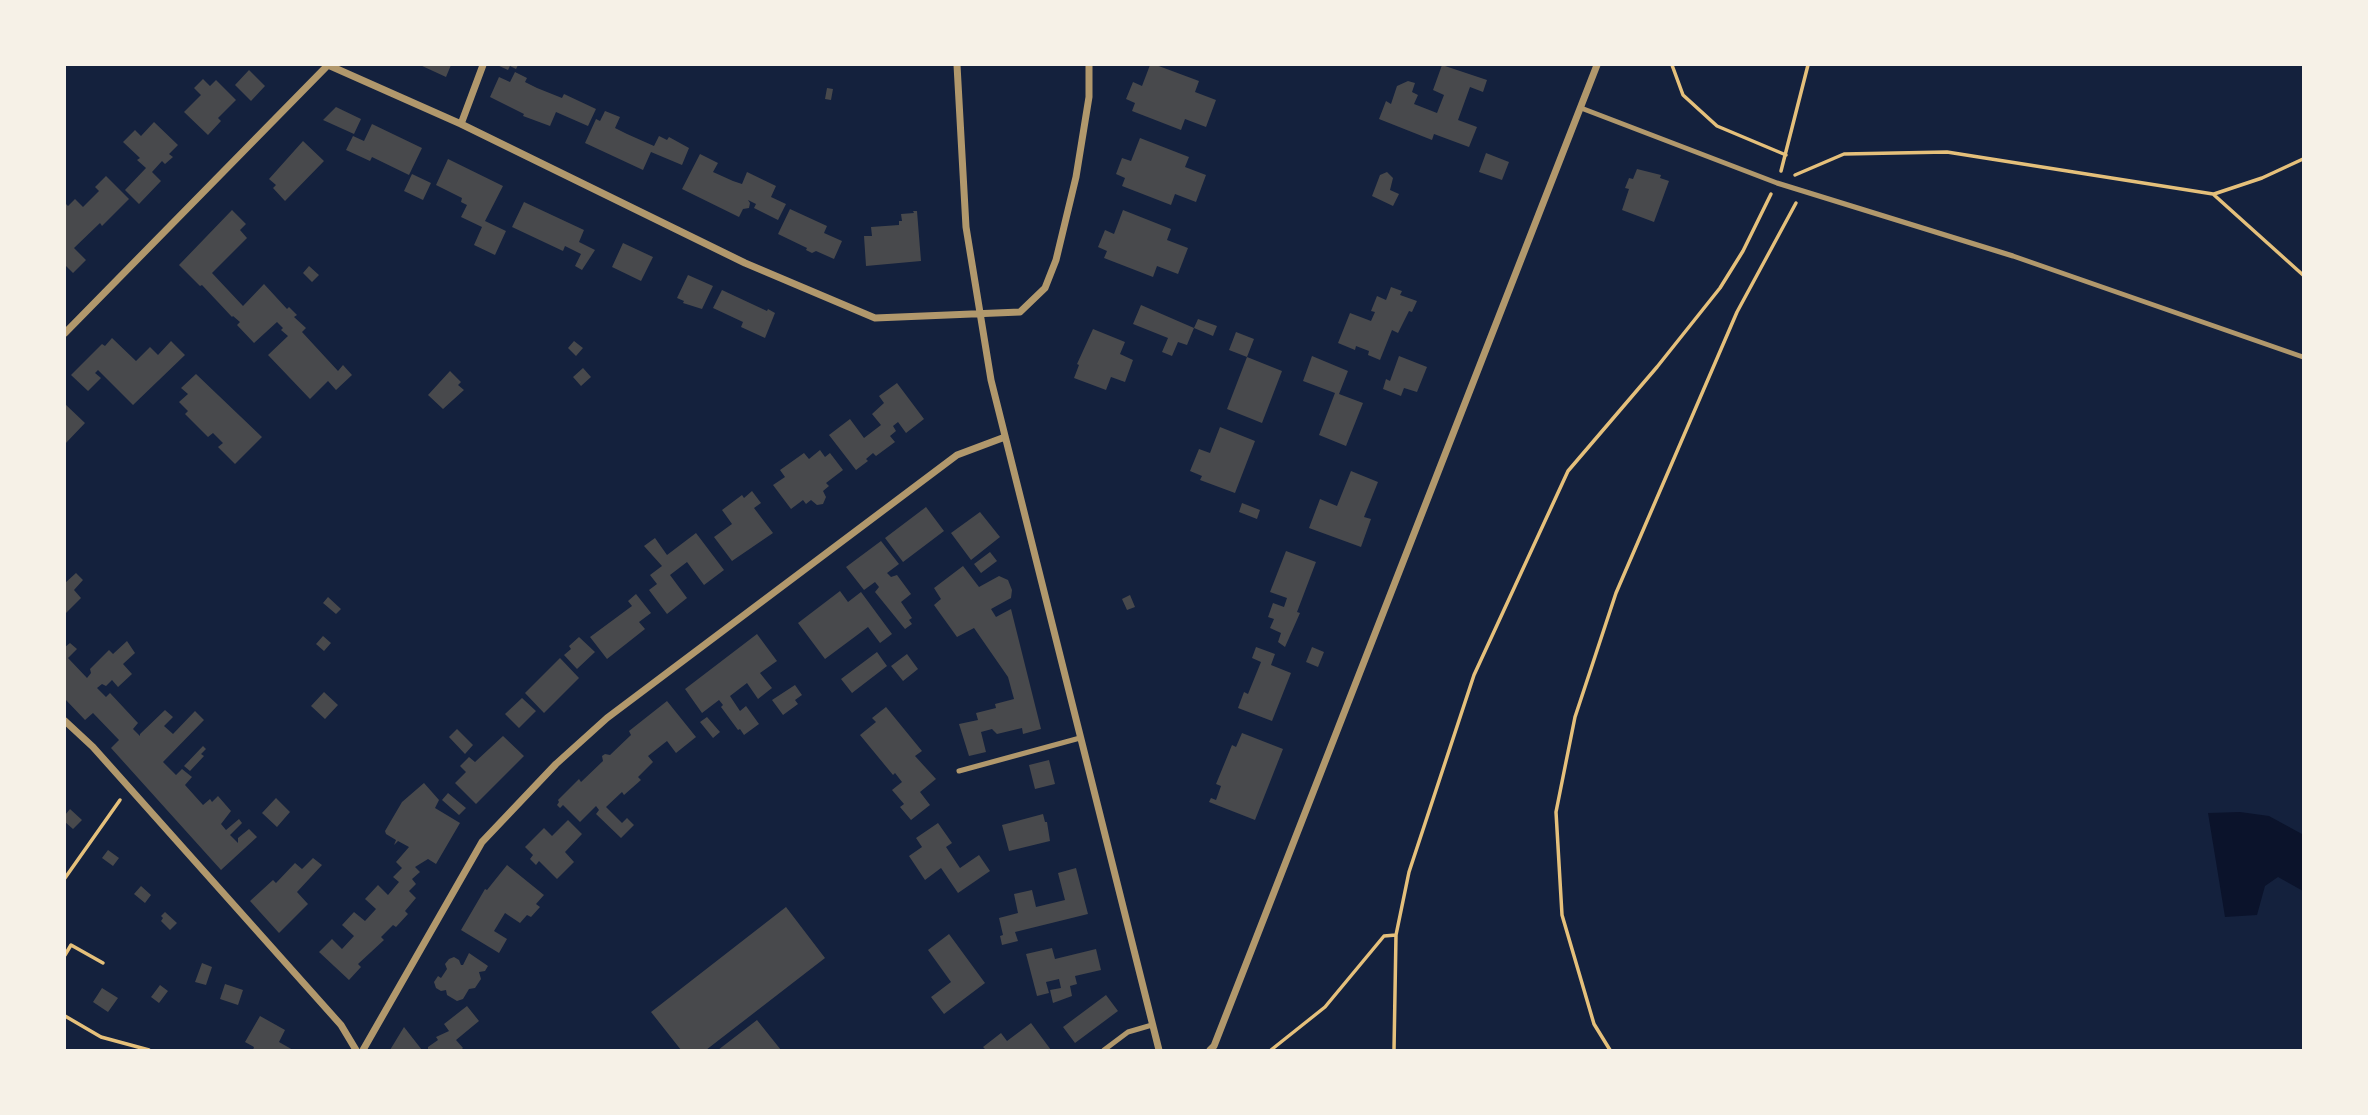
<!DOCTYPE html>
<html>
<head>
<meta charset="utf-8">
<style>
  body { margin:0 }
  #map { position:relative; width:2368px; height:1115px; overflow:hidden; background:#14213d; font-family:"Exo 2",sans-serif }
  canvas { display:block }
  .frame { position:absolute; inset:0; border:66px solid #f6f1e7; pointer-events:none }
</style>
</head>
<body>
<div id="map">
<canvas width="2368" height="1115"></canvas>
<div class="frame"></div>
</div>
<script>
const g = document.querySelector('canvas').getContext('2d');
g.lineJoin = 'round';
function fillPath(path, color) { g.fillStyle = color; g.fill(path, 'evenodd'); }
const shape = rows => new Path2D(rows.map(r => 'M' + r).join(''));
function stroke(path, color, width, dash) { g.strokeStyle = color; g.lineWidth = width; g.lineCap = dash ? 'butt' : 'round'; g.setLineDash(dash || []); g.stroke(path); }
fillPath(shape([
  [2240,812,2269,816,2302,834,2303,891,2278,877,2265,886,2257,915,2225,917,2208,813]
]), '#0b132b');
fillPath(shape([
  [420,65,451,65,446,77],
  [497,65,518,65,516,69,510,66,508,70],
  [1150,65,1156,65,1199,81,1195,92,1216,100,1206,127,1185,119,1181,130,1132,111,1135,103,1126,99,1133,82,1142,86],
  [1442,65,1487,80,1483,92,1470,87,1458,120,1477,127,1469,147,1434,134,1432,140,1379,119,1386,101,1391,104,1397,86,1408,81,1415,83,1412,92,1418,95,1414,104,1437,113,1444,95,1433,90],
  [249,70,265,86,251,101,235,85],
  [515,72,527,78,525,82,537,88,562,98,564,94,596,109,588,126,556,112,550,126,523,116,524,114,490,97,499,77,510,82],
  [203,79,210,86,216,80,236,100,218,118,221,121,208,135,184,112,201,95,194,88],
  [827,88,833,89,831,100,825,99],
  [336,107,361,119,354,134,323,120],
  [605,111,620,117,615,128,627,134,654,146,659,136,667,140,669,137,689,148,682,165,651,152,643,170,585,143,596,119,600,121],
  [154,122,178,145,169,154,173,157,165,164,162,161,152,172,161,181,139,204,125,190,146,168,137,160,140,158,123,142,135,130,141,136],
  [372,124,422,148,409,175,372,157,370,161,346,150,353,136,364,141],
  [1140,138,1189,157,1185,167,1206,175,1196,202,1175,194,1171,205,1122,186,1125,178,1116,174,1122,158,1131,161],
  [303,141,324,161,285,201,273,188,276,185,269,179],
  [1486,153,1509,162,1502,180,1479,172],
  [700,154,718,163,713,172,733,181,742,184,747,172,776,186,771,197,786,204,778,220,754,208,756,204,748,200,750,203,749,208,743,209,739,217,682,189],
  [448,159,503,186,485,221,506,231,495,255,474,245,482,227,461,217,467,205,461,202,462,198,436,185],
  [1637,169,1661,175,1660,178,1669,181,1654,222,1622,210,1629,189,1625,188,1629,178,1633,179],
  [1387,172,1393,178,1390,190,1399,194,1393,206,1372,196,1380,175],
  [412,174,431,183,423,200,404,191],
  [106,176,129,199,102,226,100,223,74,248,86,260,73,273,65,265,65,203,68,206,75,199,83,207,99,191,95,187],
  [524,202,584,230,579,242,595,250,582,270,575,266,581,254,565,246,563,251,512,227],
  [790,209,827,226,824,233,842,241,834,259,816,251,812,253,806,250,807,248,778,234],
  [232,210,246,224,240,230,247,238,212,273,243,306,264,284,287,309,289,307,297,315,294,317,306,328,302,332,338,371,343,365,352,375,336,390,328,381,310,399,268,355,288,336,281,330,283,328,277,322,254,343,237,325,240,322,233,316,232,317,202,285,200,286,179,265],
  [1123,210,1171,229,1167,240,1188,248,1178,274,1157,266,1153,277,1104,258,1107,251,1098,247,1105,230,1114,234],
  [913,211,917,211,921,261,866,266,864,236,872,236,871,227,899,225,899,221,902,221,901,214,914,213],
  [623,243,653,257,641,281,612,267],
  [309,266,319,275,312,282,303,273],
  [688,275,713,286,702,309,683,303,684,301,677,298],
  [1391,287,1402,291,1400,295,1417,301,1412,312,1409,311,1398,333,1392,330,1380,360,1368,355,1369,351,1356,346,1355,350,1338,343,1350,313,1371,321,1375,312,1371,311,1377,296,1386,300],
  [722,290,767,311,768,309,775,313,765,338,741,327,743,322,713,308],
  [1141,305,1194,328,1198,319,1217,326,1213,336,1194,328,1187,345,1178,342,1172,356,1162,352,1168,338,1133,324],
  [1093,329,1125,342,1120,354,1133,360,1125,382,1111,377,1106,390,1074,378,1079,365,1077,364],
  [1236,332,1254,339,1247,357,1282,371,1262,423,1227,409,1247,357,1229,350],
  [112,338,136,361,150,347,158,355,171,341,185,355,133,405,98,370,95,373,101,378,88,391,71,375,102,344,105,346],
  [574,341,583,348,576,356,568,348],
  [1312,356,1348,371,1339,394,1363,403,1346,446,1319,435,1335,393,1303,381],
  [1399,356,1427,367,1417,392,1404,388,1401,396,1383,389,1386,379,1390,381],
  [583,368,591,377,581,386,573,377],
  [450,371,461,382,458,385,464,390,443,409,428,395],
  [196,374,262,437,235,464,218,447,223,443,213,433,208,437,185,414,188,411,179,402,188,394,181,388],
  [897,383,924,419,906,433,898,422,893,426,896,431,890,436,895,442,876,456,873,453,866,459,868,461,856,470,829,435,850,419,864,438,881,425,872,414,884,403,879,396],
  [65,404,85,423,65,444],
  [1220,427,1255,441,1235,493,1200,480,1202,476,1190,471,1199,449,1210,453],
  [820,450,825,457,830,453,843,470,826,483,829,486,823,491,826,497,823,504,817,505,811,500,806,504,803,500,791,509,773,485,785,477,780,470,804,453,809,459],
  [1351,471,1378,482,1364,517,1371,519,1361,547,1309,528,1320,499,1337,506],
  [752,491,761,503,754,508,773,533,732,561,714,537,732,524,722,510,742,495,744,498],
  [1242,503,1260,510,1257,519,1239,512],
  [926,507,944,531,903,562,885,538],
  [980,512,1000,537,971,560,951,533],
  [696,533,724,570,704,585,687,562,670,575,687,598,667,614,649,590,657,584,650,575,662,566,644,546,655,538,667,555],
  [881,541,899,564,887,573,891,577,897,575,911,594,901,602,912,618,909,620,912,624,905,629,875,592,879,587,875,582,864,590,846,567],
  [1286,551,1316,562,1297,612,1300,613,1285,647,1278,642,1281,633,1270,628,1274,619,1268,617,1273,603,1284,607,1287,598,1270,592],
  [990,552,997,561,981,573,974,564],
  [963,566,979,587,999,576,1008,580,1012,590,1011,598,991,609,996,617,1011,609,1041,729,1023,734,1022,728,997,734,992,729,981,732,986,752,969,756,959,724,978,720,976,713,996,708,995,704,1014,699,1008,677,974,628,957,637,934,605,941,599,934,588],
  [76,573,83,580,74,590,81,598,65,614,65,583],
  [840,591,848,602,861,592,892,634,880,643,868,627,825,659,798,623],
  [636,594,651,613,639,622,645,629,607,659,590,637,632,606,628,601],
  [1130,595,1135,607,1127,610,1122,599],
  [328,597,341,609,336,614,323,603],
  [757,634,777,661,760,673,772,688,758,699,747,683,730,696,740,711,746,706,759,724,744,735,740,729,738,730,721,707,723,705,719,700,702,713,685,689],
  [323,636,331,643,324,651,316,644],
  [579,637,595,652,577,669,564,655,571,649,569,646],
  [127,641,135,653,123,664,132,674,118,687,112,680,106,686,102,684,97,688,106,697,110,693,138,723,133,729,140,736,140,734,165,710,173,717,164,726,173,734,195,711,204,720,163,762,176,775,182,769,192,777,185,785,203,805,210,799,212,802,218,796,231,811,221,824,226,830,239,819,242,823,230,835,238,843,238,838,249,829,257,837,221,870,111,748,119,740,93,713,85,720,65,699,65,647,70,643,77,649,68,658,87,678,91,673,90,669,109,650,113,654],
  [1256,647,1275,654,1271,665,1291,673,1272,721,1238,708,1244,692,1248,694,1261,662,1252,658],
  [1312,647,1324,652,1318,667,1306,662],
  [877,652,887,666,852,693,841,679],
  [907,654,918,669,903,681,891,666],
  [560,658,579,678,544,713,525,693],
  [795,685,802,695,795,700,798,704,783,715,772,700],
  [324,692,338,705,325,719,311,706],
  [522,698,536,711,519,728,505,714],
  [667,701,696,737,676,753,667,741,648,756,653,762,638,777,641,780,624,795,622,792,606,807,622,823,627,818,634,825,621,838,596,814,599,810,596,806,580,822,563,805,560,808,557,805,559,802,558,800,579,779,581,782,603,761,602,756,605,754,610,755,631,735,629,731],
  [886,707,922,751,915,756,936,779,920,792,930,805,911,820,900,807,904,804,892,790,902,782,895,773,893,775,860,735,876,722,872,718],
  [707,717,720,732,713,738,700,722],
  [457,729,473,745,465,754,449,737],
  [1242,733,1283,749,1255,820,1209,802,1211,798,1216,800,1221,786,1216,784,1232,745,1236,747],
  [503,736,524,756,476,804,455,783,466,772,460,766,469,757,475,762],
  [203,746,206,749,201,754,204,756,190,771,184,766],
  [1049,760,1055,784,1035,789,1029,765],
  [424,783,439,800,435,808,460,823,436,864,428,859,415,867,420,872,412,879,416,884,409,891,416,898,405,911,408,914,396,927,393,925,381,937,384,940,358,964,361,967,349,980,319,952,332,939,342,949,354,936,342,925,354,912,365,921,376,909,365,899,378,885,388,895,399,882,393,877,402,868,396,862,409,847,398,841,394,845,396,840,386,834,385,831,402,802],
  [448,793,466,808,459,815,442,800],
  [276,798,290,812,277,827,262,813],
  [70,809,82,820,73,829,65,822,65,815],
  [1043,814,1045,822,1047,822,1050,841,1009,851,1002,825],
  [568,820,582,834,565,852,574,862,557,879,539,861,536,865,530,859,533,855,525,847,544,828,552,836],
  [938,823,952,843,946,847,960,868,979,855,990,871,958,893,941,868,925,880,909,856,922,847,916,838],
  [108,850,119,858,113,866,102,858],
  [313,858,322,865,297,892,308,904,279,933,250,901,273,880,276,883,295,863,302,869],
  [507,865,544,895,536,904,540,907,531,917,527,915,520,923,505,913,494,931,507,939,499,953,461,930,485,889,487,890],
  [1076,868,1088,914,1015,932,1018,941,1002,945,1000,936,1003,935,999,918,1018,913,1014,894,1032,890,1036,907,1065,900,1058,873],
  [141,886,151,895,145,903,134,894],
  [786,907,825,958,706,1050,681,1050,651,1012],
  [165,912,177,923,170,930,161,921,163,918,161,916],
  [949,934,985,983,944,1014,931,997,951,982,928,950],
  [1052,948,1055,959,1096,949,1101,970,1075,976,1077,984,1070,986,1072,996,1053,1003,1050,990,1061,988,1059,979,1046,982,1049,993,1037,996,1026,954],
  [469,953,488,966,485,971,479,972,481,979,475,988,469,989,463,999,457,1001,447,995,446,990,441,991,436,988,434,982,438,976,441,978,447,969,445,964,449,959,454,957,459,960,461,965,463,965],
  [202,963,212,967,206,985,195,982],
  [225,984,243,990,238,1005,220,999],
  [160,985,168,991,159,1003,151,997],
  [102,988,118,998,108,1012,93,1002],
  [1106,995,1118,1011,1075,1043,1063,1027],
  [467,1006,479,1021,456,1040,463,1048,461,1050,428,1050,428,1047,438,1040,436,1037,449,1031,444,1024],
  [260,1016,285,1030,279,1042,293,1050,253,1050,254,1047,245,1042],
  [757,1020,781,1050,718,1050],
  [1031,1023,1051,1050,986,1050,983,1047,1001,1033,1007,1041],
  [404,1027,422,1050,390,1050]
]), '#48494c');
stroke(shape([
  [1672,65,1683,95,1717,126,1786,155],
  [1781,171,1808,65],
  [1795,175,1844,154,1947,152,2213,194,2303,275],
  [2214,194,2262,178,2303,159],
  [65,878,120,800],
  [65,955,71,945,103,963],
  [65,1016,101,1037,149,1050],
  [1271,1050,1325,1007,1384,936,1396,935],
  [1394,1050,1396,935,1409,872,1474,675,1568,471,1657,367,1720,288,1743,251,1771,194],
  [1610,1050,1594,1024,1562,915,1556,812,1575,717,1616,593,1737,312,1796,203]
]), '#e5c07b', 3.5);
stroke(shape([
  [1581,108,1777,183,2013,256,2303,357],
  [959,771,1080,738],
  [1104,1050,1128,1032,1152,1025]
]), '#b1986c', 5);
stroke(shape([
  [957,65,966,227,991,380,1159,1050],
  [461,124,483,65],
  [65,333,328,65,461,124,745,263,875,318,1020,312,1045,288,1056,260,1076,177,1089,97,1089,65],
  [65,721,93,747,341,1025,356,1050],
  [363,1050,482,842,556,764,607,718,957,455,1005,437],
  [1210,1050,1214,1046,1597,65]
]), '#b1986c', 7);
</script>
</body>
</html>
